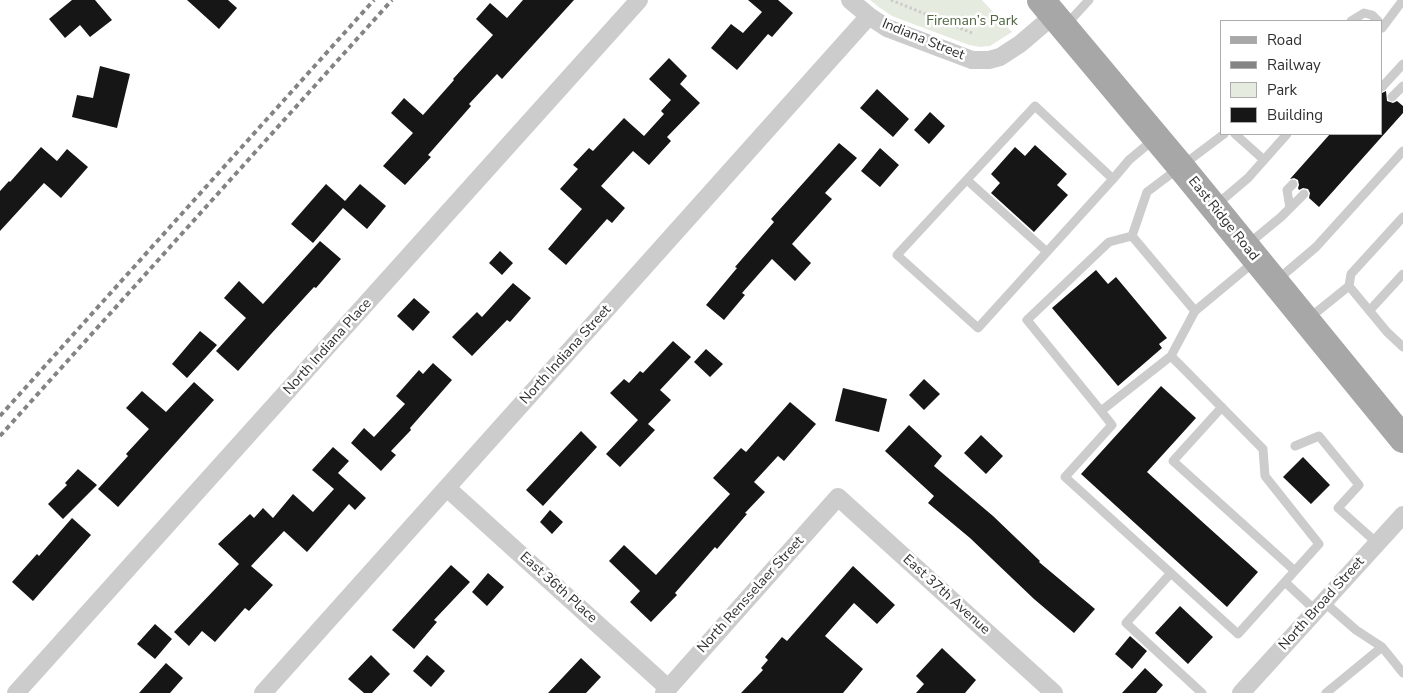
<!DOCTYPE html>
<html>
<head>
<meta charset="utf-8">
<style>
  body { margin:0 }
  #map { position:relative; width:1403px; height:693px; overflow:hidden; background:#fff; font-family:"Nunito Sans",sans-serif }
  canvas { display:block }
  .legend { position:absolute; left:1220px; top:20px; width:162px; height:115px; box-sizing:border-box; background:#fff; border:1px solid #acacac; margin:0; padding:6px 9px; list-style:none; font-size:15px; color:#2f2f2f }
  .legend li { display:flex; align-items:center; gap:10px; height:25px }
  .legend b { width:25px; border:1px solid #acacac }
</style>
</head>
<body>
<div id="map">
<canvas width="1403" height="693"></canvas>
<ul class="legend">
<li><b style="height:6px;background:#a7a7a7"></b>Road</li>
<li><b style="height:6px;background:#848484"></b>Railway</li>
<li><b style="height:14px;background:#e5ebdf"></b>Park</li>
<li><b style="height:14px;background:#161616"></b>Building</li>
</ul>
</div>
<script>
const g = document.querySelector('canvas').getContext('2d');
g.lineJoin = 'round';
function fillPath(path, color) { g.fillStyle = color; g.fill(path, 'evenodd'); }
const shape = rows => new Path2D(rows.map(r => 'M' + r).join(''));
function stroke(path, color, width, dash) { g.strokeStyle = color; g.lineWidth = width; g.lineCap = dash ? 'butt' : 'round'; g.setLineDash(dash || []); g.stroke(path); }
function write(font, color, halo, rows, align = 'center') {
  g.font = font + ' "Nunito Sans",sans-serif'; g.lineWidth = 5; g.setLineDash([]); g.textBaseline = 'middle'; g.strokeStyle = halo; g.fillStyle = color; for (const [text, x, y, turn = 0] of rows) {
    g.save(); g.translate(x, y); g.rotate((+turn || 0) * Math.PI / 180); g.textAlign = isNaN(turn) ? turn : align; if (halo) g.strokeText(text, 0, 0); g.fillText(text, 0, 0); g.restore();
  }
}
fillPath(shape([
  [870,0,982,0,1012,32,990,46,980,47,969,45,892,16,880,8]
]), '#e5ebdf');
fillPath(shape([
  [72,0,95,0,112,20,90,37,80,25,65,38,49,19],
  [187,0,228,0,237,8,219,29],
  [523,0,574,0,502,79,497,74,469,104,471,106,428,155,431,157,405,185,383,166,413,133,391,113,404,98,423,115,454,80,453,79,493,35,476,19,490,3,507,18],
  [748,0,778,0,793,13,772,37,768,34,737,70,711,48,731,24,743,33,762,12],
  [669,58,687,76,680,84,700,103,667,137,671,141,649,165,633,151,601,186,625,208,612,223,607,219,566,265,548,249,582,209,560,189,578,169,573,165,589,148,593,151,624,118,644,136,664,114,661,111,671,100,649,79],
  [100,66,130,74,117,128,72,117,77,95,93,98],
  [877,89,909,119,893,137,860,108],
  [1386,91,1387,101,1393,103,1397,101,1403,106,1403,113,1319,207,1309,198,1310,193,1308,189,1303,188,1299,190,1298,188,1299,185,1298,180,1294,178,1290,179,1330,134,1382,134,1382,93],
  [930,112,945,126,929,144,914,130],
  [839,143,857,158,825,193,832,199,792,244,811,263,795,281,772,259,742,293,745,295,724,320,706,305,737,268,735,267,774,222,771,219],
  [1035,145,1067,174,1057,185,1068,195,1034,232,991,193,1000,183,991,174,1015,147,1025,156],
  [41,147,57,161,67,149,88,167,61,198,44,183,0,231,0,191,9,181,10,182],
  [880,148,899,165,880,187,861,171],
  [326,184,345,201,360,184,386,206,367,229,343,208,313,243,291,224],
  [320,241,341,259,316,288,314,287,271,334,238,371,216,351,246,318,224,298,239,281,263,304],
  [500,251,513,263,502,275,489,263],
  [1096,270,1108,284,1116,277,1167,338,1159,344,1162,348,1118,386,1052,308],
  [513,283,531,298,510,322,507,320,472,356,452,337,477,312,482,317],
  [414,298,430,312,413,331,397,316],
  [200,331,217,345,187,378,172,364],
  [673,341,691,357,660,390,671,400,648,424,655,430,620,467,606,454,638,420,610,393,624,379,629,383,640,371,643,373],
  [706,349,723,364,710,377,694,362],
  [433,363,452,380,410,428,411,430,391,451,396,455,381,471,351,443,364,428,374,437,405,404,396,396,419,370,423,374],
  [924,379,940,394,924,410,909,395],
  [194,382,214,400,118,507,98,489,128,456,126,454,149,429,126,408,142,391,166,412],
  [1161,386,1196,418,1147,472,1258,572,1227,607,1081,474],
  [843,388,887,399,879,432,835,421],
  [790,402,816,424,784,461,778,456,754,482,765,492,745,513,747,514,717,549,715,547,675,593,677,595,651,622,630,602,640,591,609,561,624,545,656,575,730,494,713,478,741,448,746,452],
  [909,425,942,456,934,466,993,516,1040,561,1039,562,1095,609,1074,633,1034,599,970,538,928,503,934,496,885,451],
  [581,431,597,447,543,506,526,490],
  [981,435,1003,456,986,474,964,453],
  [333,447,349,461,338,473,366,498,355,510,349,504,307,552,284,531,251,566,273,585,249,611,245,608,215,642,202,631,189,646,174,632,239,564,218,544,250,514,254,518,263,508,273,518,293,494,313,512,334,489,312,470],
  [1303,457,1330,485,1311,504,1283,477],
  [78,469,97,485,63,519,48,504,67,485,65,483],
  [550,510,563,522,552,534,540,522],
  [72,518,91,535,33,601,12,582,37,554,39,556],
  [451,565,470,582,434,620,437,622,414,649,392,630],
  [853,566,895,605,877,624,854,603,825,636,863,669,843,693,741,693,763,670,761,668,768,660,765,657,782,637,787,641],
  [488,573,504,587,487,606,472,592],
  [1180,606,1213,637,1188,664,1155,633],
  [155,624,172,639,155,659,137,644],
  [1130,636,1147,651,1132,669,1115,654],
  [942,648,976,680,965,693,916,693,924,684,916,676],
  [371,655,390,674,372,693,364,693,348,679],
  [427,655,445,671,431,687,413,671],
  [581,658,601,677,586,693,548,693],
  [166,663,183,678,170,693,139,693],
  [1145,668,1163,685,1156,693,1122,693]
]), '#161616');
stroke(shape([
  [891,0,972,33]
]), '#ccc', 3, [2.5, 2.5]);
stroke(shape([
  [1351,21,1364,13,1372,15,1378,21],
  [1066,25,1089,0],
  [1382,28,1403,0],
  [1382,87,1403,64],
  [1392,97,1403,86],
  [1235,134,1264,160],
  [1113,179,1035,106,897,255,978,328,1113,179,1129,160,1153,140],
  [967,180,1047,252],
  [1215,206,1248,178,1287,134],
  [1290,208,1287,190,1293,184],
  [1132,236,1109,242,1027,320,1101,411,1171,356,1195,311,1254,262],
  [1247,245,1281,217,1304,194],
  [1276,281,1316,247,1403,151],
  [1349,286,1387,332,1403,347],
  [1370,310,1403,274],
  [1195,311,1132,236,1147,192,1224,134],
  [1308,319,1349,286,1351,274,1403,217],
  [1222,407,1173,461,1295,571],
  [1101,411,1112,425,1065,477,1238,634,1319,544,1265,476,1263,449,1171,356],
  [1295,446,1319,436,1359,485,1338,508,1377,543],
  [1171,573,1126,623,1202,693],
  [1285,582,1316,611],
  [1324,602,1356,630,1382,647,1403,673],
  [1326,693,1382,647]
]), '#ccc', 9);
stroke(shape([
  [850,0,869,16,887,28,972,60,989,60,1000,57,1020,44,1054,15],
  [447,488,668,688],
  [16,693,639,0],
  [263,693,869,16],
  [664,693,838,497,1054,693],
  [1241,693,1403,515]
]), '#ccc', 18);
stroke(shape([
  [1041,0,1181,167,1403,439]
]), '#a7a7a7', 28);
stroke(shape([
  [0,416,374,0],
  [0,436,392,0]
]), '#848484', 4, [5, 4]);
write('14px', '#516641', '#fff', [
  ["Fireman’s Park",972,22]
]);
write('14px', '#2f2f2f', '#fff', [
  ["Indiana Street",923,40,22],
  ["East Ridge Road",1223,219,51],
  ["North Indiana Place",328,347,-48],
  ["North Indiana Street",566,355,-48],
  ["East 36th Place",558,588,42],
  ["North Rensselaer Street",751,595,-48],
  ["East 37th Avenue",946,595,42],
  ["North Broad Street",1322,604,-48]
]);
</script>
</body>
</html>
